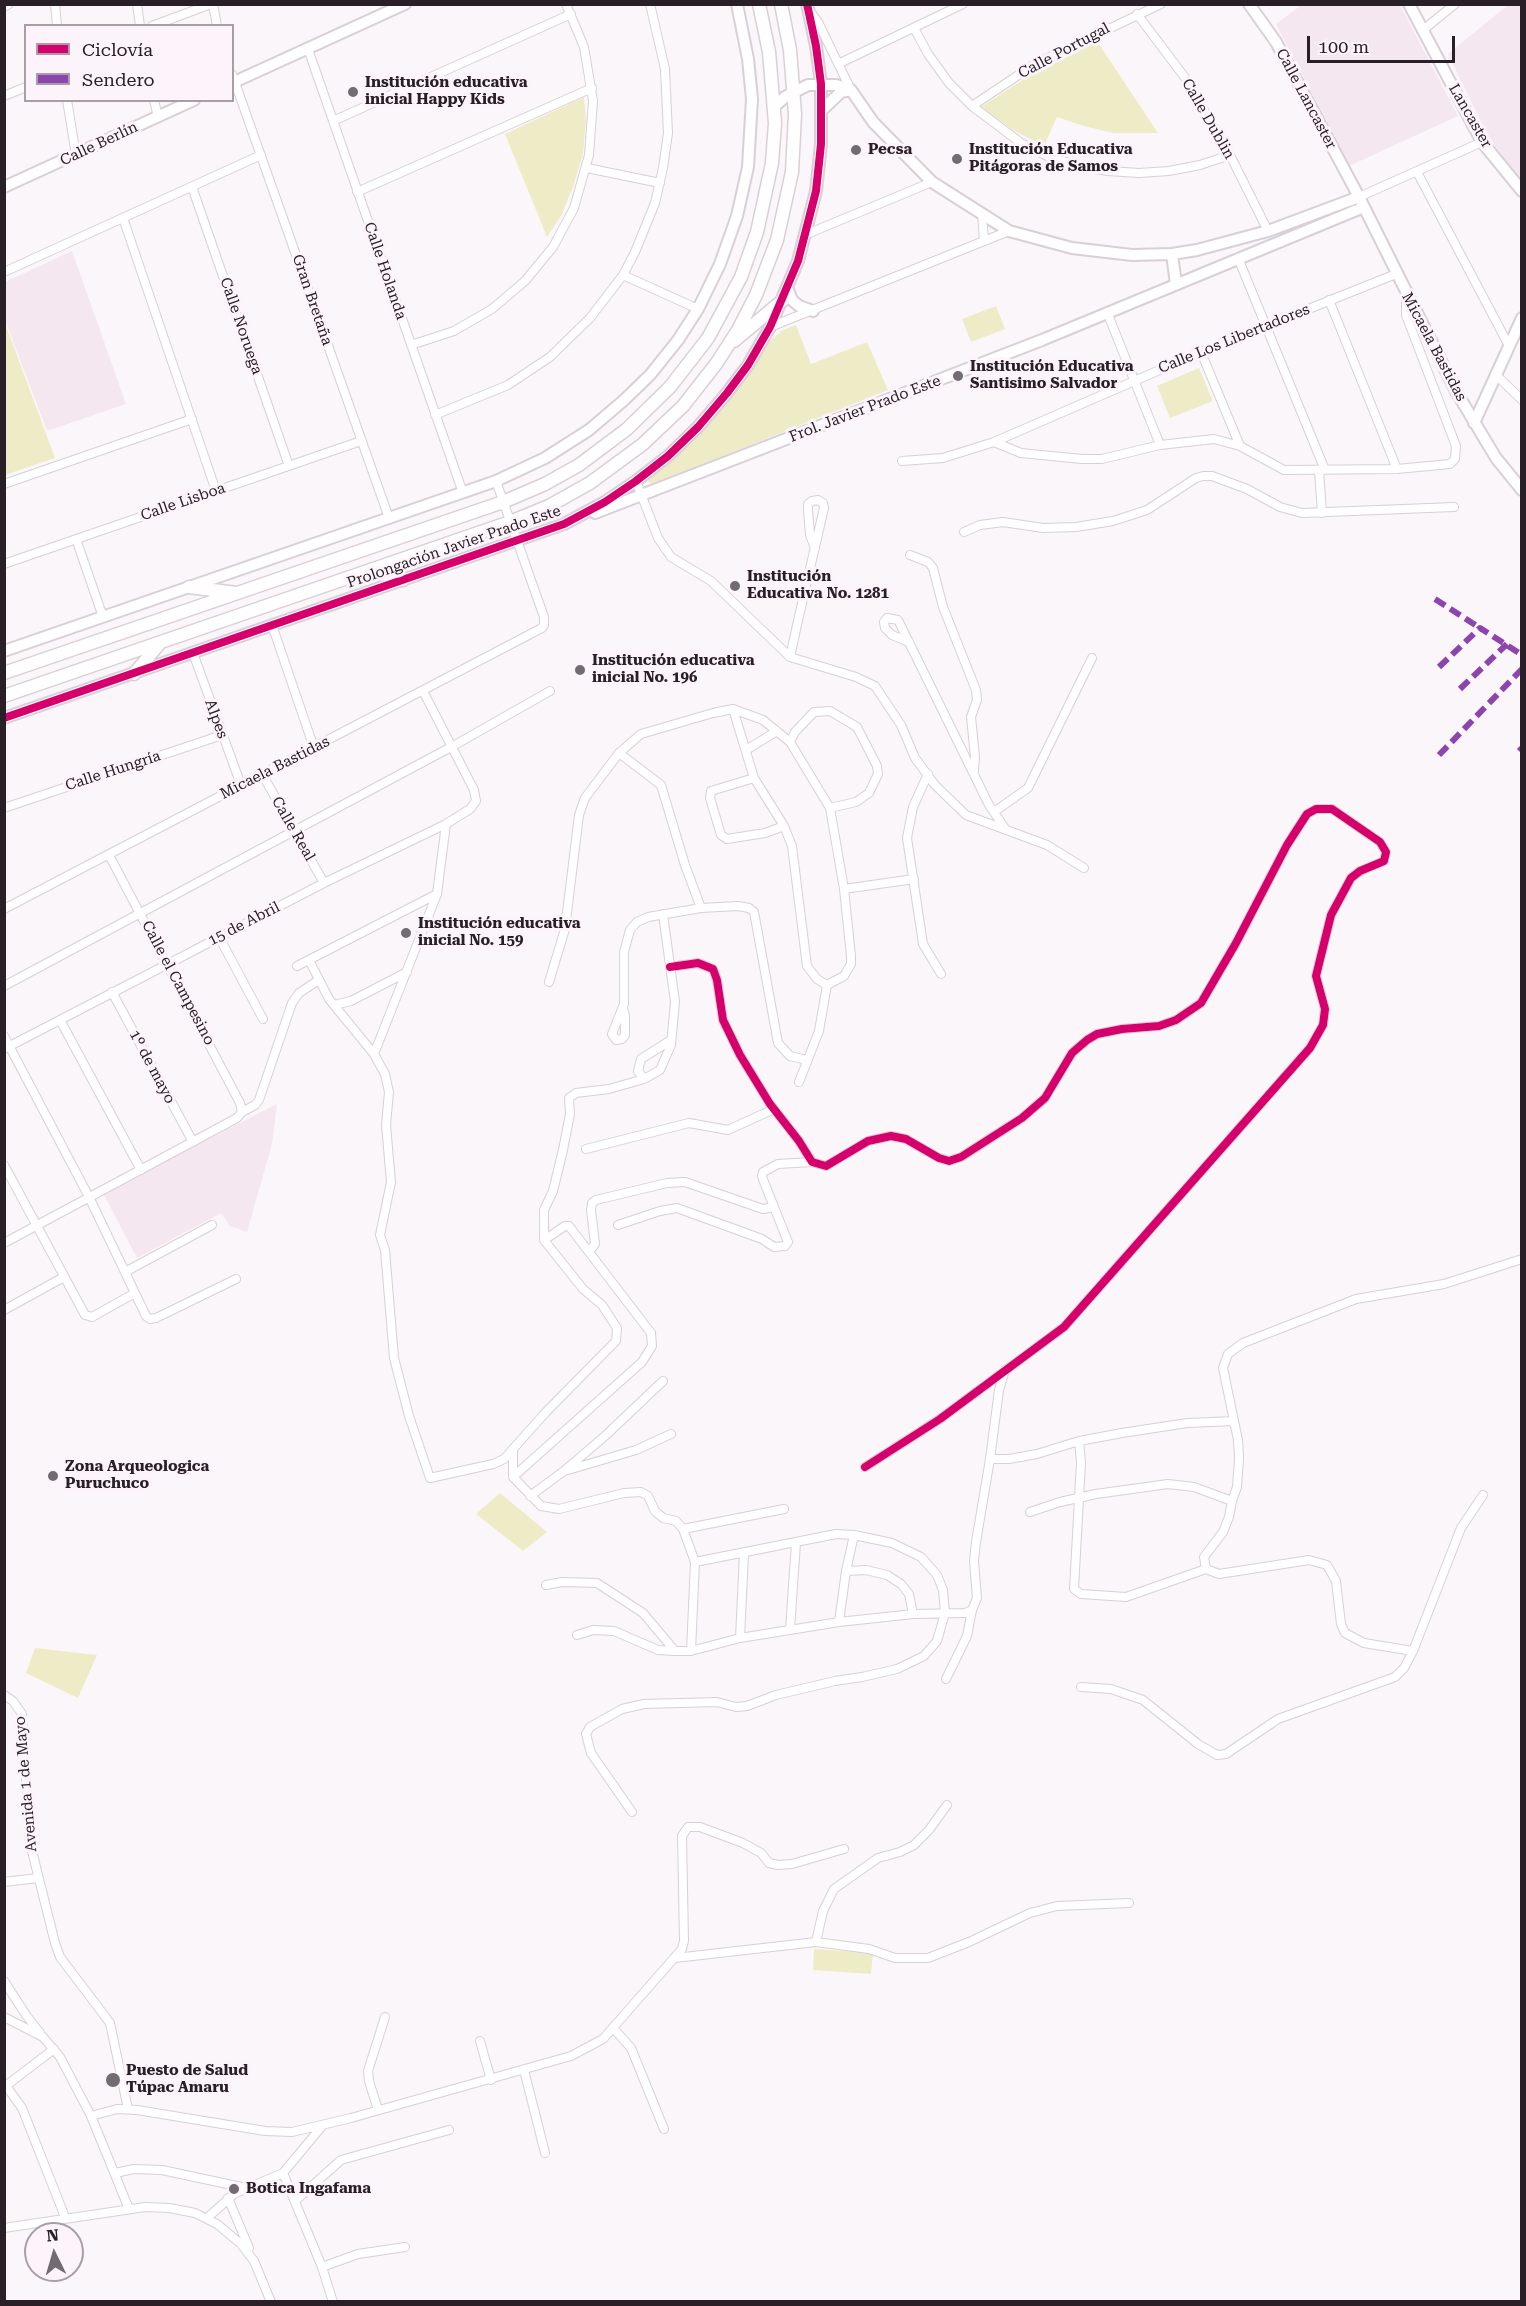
<!DOCTYPE html>
<html>
<head>
<meta charset="utf-8">
<style>
  body { margin:0 }
  #map { position:relative; width:1526px; height:2306px; overflow:hidden; background:#fbf6fa; font-family:"Roboto Serif",serif }
  canvas { display:block }
  .frame { position:absolute; inset:0; border:6px solid #292027; pointer-events:none }
  .legend { position:absolute; left:24px; top:24px; width:210px; height:78px; box-sizing:border-box; background:#fdf4fb; border:2px solid #a89fa6; margin:0; padding:8px 10px; list-style:none; font-size:18px; color:#292027 }
  .legend li { display:flex; align-items:center; gap:12px; height:30px }
  .legend b { width:30px; border:2px solid #a89fa6 }
  .north { position:absolute; left:24px; top:2222px; width:60px; height:60px; box-sizing:border-box; background:#fdf4fb; border:2px solid #a89fa6; border-radius:50%; rotate:355deg; font-size:16px; font-weight:700; line-height:24px; text-align:center; color:#292027 }
  .north::after { content:''; display:block; margin:auto; width:21px; height:27px; background:#726b71; clip-path:polygon(50% 0,100% 100%,50% 72%,0 100%) }
  .scale { position:absolute; left:1307px; top:36px; width:148px; height:27px; box-sizing:border-box; border:3px solid #292027; border-top:0; padding-left:8px; font-size:18px; line-height:21px; white-space:nowrap; color:#292027; -webkit-text-stroke:4px #fdf4fb; paint-order:stroke }
</style>
</head>
<body>
<div id="map">
<canvas width="1526" height="2306"></canvas>
<div class="frame"></div>
<ul class="legend">
<li><b style="height:8px;background:#d6006c"></b>Ciclovía</li>
<li><b style="height:8px;background:#8e44ad"></b>Sendero</li>
</ul>
<div class="north">N</div>
<div class="scale">100 m</div>
</div>
<script>
const g = document.querySelector('canvas').getContext('2d');
g.lineJoin = 'round';
function fillPath(path, color) { g.fillStyle = color; g.fill(path, 'evenodd'); }
const shape = rows => new Path2D(rows.map(r => 'M' + r).join(''));
function stroke(path, color, width, dash) { g.strokeStyle = color; g.lineWidth = width; g.lineCap = dash ? 'butt' : 'round'; g.setLineDash(dash || []); g.stroke(path); }
function write(font, color, halo, rows, align = 'center') {
  g.font = font + ' "Roboto Serif",serif'; g.lineWidth = 6; g.setLineDash([]); g.textBaseline = 'middle'; g.strokeStyle = halo; g.fillStyle = color; for (const [text, x, y, turn = 0] of rows) {
    g.save(); g.translate(x, y); g.rotate((+turn || 0) * Math.PI / 180); g.textAlign = isNaN(turn) ? turn : align; if (halo) g.strokeText(text, 0, 0); g.fillText(text, 0, 0); g.restore();
  }
}
fillPath(shape([
  [1303,4,1400,5,1458,116,1349,166,1276,24],
  [1508,5,1521,5,1521,181,1506,163,1484,128,1448,54],
  [72,251,126,404,47,431,5,320,5,282],
  [277,1104,272,1144,247,1232,230,1226,221,1213,137,1258,103,1193]
]), '#f4e7f0');
fillPath(shape([
  [1097,41,1158,133,1113,133,1084,126,1057,117,1044,146,1013,130,981,107,1021,81],
  [584,97,586,120,583,154,573,187,561,216,547,237,505,134],
  [996,306,1005,329,971,342,962,319],
  [5,323,55,458,5,475,4,475],
  [796,325,811,364,867,342,888,390,653,484,649,483,647,479,679,453,704,430,731,398,771,340,783,330],
  [1199,368,1213,401,1170,418,1157,386],
  [500,1493,547,1532,523,1551,476,1514],
  [35,1648,97,1655,78,1698,26,1673],
  [814,1949,873,1953,871,1974,813,1970]
]), '#eeecc7');
const street = shape([
  [55,4,57,26],
  [137,4,140,26],
  [213,4,217,26],
  [4,7,9,4],
  [810,11,818,22,851,90],
  [1137,14,1186,79,1230,155,1268,231],
  [152,26,211,4],
  [914,28,928,54,949,83,972,106,1021,143,1047,156,1079,166,1108,171,1139,173,1169,171,1200,165,1230,155],
  [1423,30,1455,4],
  [308,49,463,493],
  [838,64,963,4],
  [232,74,389,518],
  [4,96,26,87],
  [67,100,76,155],
  [154,100,158,117],
  [972,106,1035,64,1161,4],
  [333,121,571,14],
  [587,168,660,183],
  [1417,172,1508,344],
  [192,187,289,466],
  [357,192,592,88],
  [1359,197,1482,142],
  [982,214,984,241],
  [123,218,216,491],
  [807,234,932,182],
  [1238,258,1325,470],
  [4,272,261,155],
  [623,275,698,309],
  [1329,300,1397,469],
  [1107,312,1160,445],
  [770,327,1009,231],
  [411,345,454,331,492,309,525,281,553,247,574,208,589,155,593,101,584,47,566,4],
  [1201,352,1240,446],
  [1495,374,1522,400],
  [435,415,508,385,550,357,590,318,623,275,635,252,655,203,663,168,668,133,665,69,650,4],
  [994,442,1021,453,1082,459,1102,459,1160,445,1214,439,1240,446,1284,470,1397,469,1450,464,1455,459,1456,446,1406,315,1406,292],
  [902,461,943,458,994,442,1201,352,1396,274],
  [1319,470,1322,513],
  [636,481,658,538,671,557,711,581,790,657,856,677,875,686,901,725,915,758,935,785,966,815,1047,845,1084,868],
  [4,484,192,419],
  [964,532,980,525,1003,522,1043,528,1076,527,1113,521,1147,510,1196,478,1203,476,1212,476,1247,489,1280,507,1302,513,1454,507],
  [76,539,103,617],
  [910,555,928,562,933,568,943,607,976,690,977,700,971,717,975,757,974,771],
  [4,564,361,441],
  [272,625,314,748],
  [909,642,892,635,885,628,884,622,887,618,898,620,989,805,1006,830],
  [193,653,241,785],
  [790,657,797,625,824,508,823,503,818,500,812,501,808,504,808,510,810,535,815,548],
  [733,709,754,778,784,826,792,846,807,966,817,979,827,985],
  [790,742,795,732,814,712,830,711,857,727,877,766,878,774,869,793,856,802,830,808],
  [746,750,777,731],
  [619,753,661,785,685,865,701,908,738,906,749,908,754,912,778,1043,790,1056,807,1060],
  [262,774,324,883],
  [928,774,913,807,907,838,923,944,941,974],
  [754,778,711,791,710,798,721,835,727,839,765,833,784,826],
  [4,808,222,735],
  [994,812,1028,788,1092,658],
  [109,855,240,1103,242,1112],
  [844,889,914,879],
  [4,909,542,628,544,625,544,617,496,481],
  [663,914,675,1002,671,1045,660,1070,644,1079,638,1071,641,1059,671,1040],
  [219,937,263,1019],
  [309,960,329,999,374,1054,385,1074,389,1092,386,1125,391,1182,380,1235,385,1250,394,1358,409,1416,430,1478,493,1464,504,1459,546,1412,616,1341,617,1328,602,1305,583,1289,544,1240,544,1210,553,1191,563,1150,570,1114,569,1098,576,1093,609,1089,644,1079],
  [297,966,437,894],
  [670,967,698,963,713,969,717,980,723,1020,740,1055,770,1104,799,1141,812,1162,826,1166,868,1141,891,1136,906,1139,939,1158,949,1161,961,1157,1022,1118,1045,1098,1072,1053,1087,1040,1097,1034,1122,1029,1159,1026,1176,1020,1201,1003,1236,943,1287,845,1307,814,1316,809,1332,809,1380,842,1386,852,1384,861,1360,871,1351,878,1331,915,1316,976,1325,1009,1323,1025,1310,1048,1064,1327,940,1419,865,1467],
  [549,982,565,929,579,815,585,798,619,753,641,734,713,713,733,709,763,720,790,742,830,808,844,889,851,956,851,964,844,976,827,985,819,1031,799,1082],
  [4,986,453,746,550,691],
  [112,992,193,1142],
  [334,1005,351,1001,407,972],
  [623,1009,625,1015,625,1035,622,1039,616,1040,612,1034,624,1004,624,952,630,930,637,922,648,917,701,908],
  [60,1020,141,1170],
  [4,1036,89,1197,146,1316,150,1319,156,1318,236,1279],
  [4,1049,324,883,446,824,470,809,476,801,474,790,423,691],
  [374,1054,437,894,446,824],
  [586,1149,689,1123,728,1130,774,1109],
  [4,1165,85,1315,92,1317,135,1293],
  [618,1225,660,1211,677,1208,762,1239,774,1247,785,1246,788,1242,764,1182,762,1176,763,1172,778,1164,812,1162],
  [4,1243,237,1118,242,1112,255,1105,259,1100,292,1003,299,993,319,980],
  [589,1252,595,1244,591,1210,592,1203,596,1200,667,1183,685,1182,763,1209,769,1208,773,1204],
  [125,1272,212,1225],
  [4,1310,64,1277],
  [1234,1421,1223,1368,1228,1354,1243,1343,1356,1299,1444,1284,1522,1259],
  [1079,1441,1081,1462,1074,1589,1081,1594,1126,1597,1206,1569],
  [513,1450,513,1477,541,1506,559,1509,624,1493,641,1492,648,1496,655,1511,663,1518,676,1521,683,1529,695,1562],
  [990,1459,1009,1459,1037,1454,1079,1441,1122,1433,1187,1423,1234,1421,1238,1440,1239,1459,1237,1487,1232,1501,1194,1487,1168,1484,1096,1494,1060,1502,1030,1512],
  [568,1470,636,1450,671,1434],
  [513,1477,642,1362,652,1346,651,1333,569,1226,565,1226,544,1240],
  [530,1496,564,1471,605,1436,663,1381],
  [1232,1501,1229,1517,1223,1532,1204,1557,1206,1569,1219,1574,1309,1560,1327,1565,1336,1581,1341,1624,1345,1633,1364,1643,1413,1651],
  [683,1529,784,1509],
  [846,1571,866,1570,887,1575,901,1584,909,1594,913,1614],
  [546,1585,562,1582,597,1583,643,1613,675,1651,691,1651,740,1638,839,1622,913,1614,965,1613,972,1610,977,1598,974,1561,976,1542,990,1459,999,1390,1005,1370],
  [839,1622,846,1571,854,1535],
  [790,1629,796,1543],
  [577,1635,593,1630,614,1631,658,1650,675,1651],
  [740,1638,744,1553],
  [946,1679,967,1636,972,1610],
  [1081,1687,1111,1689,1143,1700,1198,1744,1217,1755,1226,1754,1278,1719,1395,1677,1404,1668,1413,1651,1461,1528,1483,1495],
  [4,1695,13,1701,22,1714,30,1843,55,1943,60,1957,110,2023,128,2109],
  [632,1812,591,1753,586,1734,590,1727,622,1709,644,1704,717,1702,736,1707,747,1706,776,1695,835,1681,862,1677,897,1669,924,1656,937,1641,945,1613,943,1590,937,1575,921,1557,892,1543,854,1535,836,1534,695,1562,691,1651],
  [4,1882,38,1878],
  [816,1942,823,1911,834,1889,878,1858,900,1852,914,1845,929,1830,947,1805],
  [675,1958,816,1942,869,1949,895,1958,928,1958,969,1942,1030,1913,1057,1906,1129,1903],
  [4,1981,26,2015,40,2033],
  [4,2017,43,2037,60,2057,91,2116,129,2209],
  [614,2029,631,2048,664,2129],
  [480,2041,491,2080],
  [524,2070,545,2153],
  [4,2083,22,2108,65,2217],
  [7,2085,54,2049],
  [378,2110,369,2081,368,2071,385,2017],
  [91,2116,117,2109,137,2110,265,2131,292,2132,351,2118,571,2056,603,2039,682,1949,684,1941,682,1836,688,1827,700,1827,743,1843,761,1853,769,1863,778,1865,792,1864,844,1849],
  [115,2173,134,2169,162,2170,246,2188],
  [283,2173,322,2267,333,2302],
  [228,2198,249,2248],
  [295,2201,341,2160,449,2130],
  [207,2218,234,2194,283,2173,323,2125],
  [4,2228,145,2207,169,2208,195,2213,217,2224,241,2244,254,2261,271,2302],
  [322,2267,358,2254,405,2247]
]);
const secondary = shape([
  [1249,4,1276,42,1359,197,1457,393,1496,458,1522,490],
  [1409,4,1482,142,1522,191],
  [232,83,405,4],
  [775,106,785,97,808,85,836,85,851,90,873,122,932,182,1009,231,1072,248,1132,255,1172,254,1197,250,1268,231,1359,197],
  [822,110,841,92,850,90],
  [4,187,194,100],
  [1172,254,1176,284],
  [788,290,792,300,799,306,813,311],
  [1474,423,1522,318],
  [595,513,1042,340,1364,207],
  [4,651,496,481,545,458,589,430,623,401,650,375,678,340,698,309,720,264,737,216,748,167,752,99,748,59,737,4],
  [4,718,564,524,605,502,636,481,668,456,698,427,727,393,748,365,770,327,798,261,816,191,821,144,821,84,816,46,807,4]
]);
const primary = shape([
  [734,341,783,300],
  [368,573,387,575,403,580],
  [189,587,236,593],
  [4,673,503,502,545,484,579,465,627,429,670,387,708,338,741,277,757,232,772,163,775,123,769,52,759,4],
  [134,674,160,643],
  [4,696,510,522,549,506,590,483,643,444,683,406,716,364,738,330,756,295,777,240,792,172,795,114,790,50,781,4]
]);
stroke(street, '#d8d0d6', 10);
stroke(secondary, '#d8d0d6', 14);
stroke(primary, '#d8d0d6', 15);
stroke(street, '#fefefe', 8);
stroke(secondary, '#fefefe', 10);
stroke(primary, '#fefefe', 12);
stroke(shape([
  [1435,599,1480,628],
  [1439,667,1480,628,1522,655],
  [1460,689,1507,644],
  [1519,751,1522,748],
  [1439,755,1522,669]
]), '#8e44ad', 6, [12, 6]);
stroke(shape([
  [4,718,564,524,605,502,636,481,668,456,698,427,727,393,748,365,770,327,798,261,816,191,821,144,821,84,816,46,807,4],
  [670,967,698,963,713,969,717,980,723,1020,740,1055,770,1104,799,1141,812,1162,826,1166,868,1141,891,1136,906,1139,939,1158,949,1161,961,1157,1022,1118,1045,1098,1072,1053,1087,1040,1097,1034,1122,1029,1159,1026,1176,1020,1201,1003,1236,943,1287,845,1307,814,1316,809,1332,809,1380,842,1386,852,1384,861,1360,871,1351,878,1331,915,1316,976,1325,1009,1323,1025,1310,1048,1064,1327,940,1419,865,1467]
]), '#d6006c', 8);
for (const [x, y, r, color] of [
  [353,92,6,"#726b71"],
  [856,150,6,"#726b71"],
  [957,159,6,"#726b71"],
  [958,376,6,"#726b71"],
  [735,586,6,"#726b71"],
  [580,670,6,"#726b71"],
  [406,933,6,"#726b71"],
  [53,1476,6,"#726b71"],
  [113,2080,8,"#726b71"],
  [234,2189,6,"#726b71"]
]) { const dot = new Path2D(); dot.arc(x, y, r, 0, 2 * Math.PI); g.fillStyle = color; g.fill(dot); stroke(dot, '#fdf4fb', 2); }
write('15px', '#292027', '#fdf4fb', [
  ["Calle Portugal",1064,51,-28],
  ["Calle Lancaster",1306,99,62],
  ["Lancaster",1470,116,60],
  ["Calle Dublin",1208,119,60],
  ["Calle Berlín",99,144,-25],
  ["Calle Holanda",385,271,71],
  ["Gran Bretaña",312,300,71],
  ["Calle Noruega",241,326,71],
  ["Calle Los Libertadores",1234,339,-22],
  ["Micaela Bastidas",1434,347,62],
  ["Frol. Javier Prado Este",865,409,-21],
  ["Calle Lisboa",183,502,-19],
  ["Prolongación Javier Prado Este",454,547,-19],
  ["Alpes",216,719,70],
  ["Micaela Bastidas",275,768,-27],
  ["Calle Hungría",113,771,-18],
  ["Calle Real",293,829,60],
  ["15 de Abril",244,924,-27],
  ["Calle el Campesino",178,983,62],
  ["1º de mayo",152,1067,62],
  ["Avenida 1 de Mayo",26,1784,-95]
]);
write('bold 15px', '#292027', '#fdf4fb', [
  ["Institución educativa",365,83],
  ["inicial Happy Kids",365,100],
  ["Pecsa",868,150],
  ["Institución Educativa",969,150],
  ["Pitágoras de Samos",969,167],
  ["Institución Educativa",970,367],
  ["Santisimo Salvador",970,384],
  ["Institución",747,577],
  ["Educativa No. 1281",747,594],
  ["Institución educativa",592,661],
  ["inicial No. 196",592,678],
  ["Institución educativa",418,924],
  ["inicial No. 159",418,941],
  ["Zona Arqueologica",65,1467],
  ["Puruchuco",65,1484],
  ["Puesto de Salud",126,2071],
  ["Túpac Amaru",126,2088],
  ["Botica Ingafama",246,2189]
], 'left');
</script>
</body>
</html>
